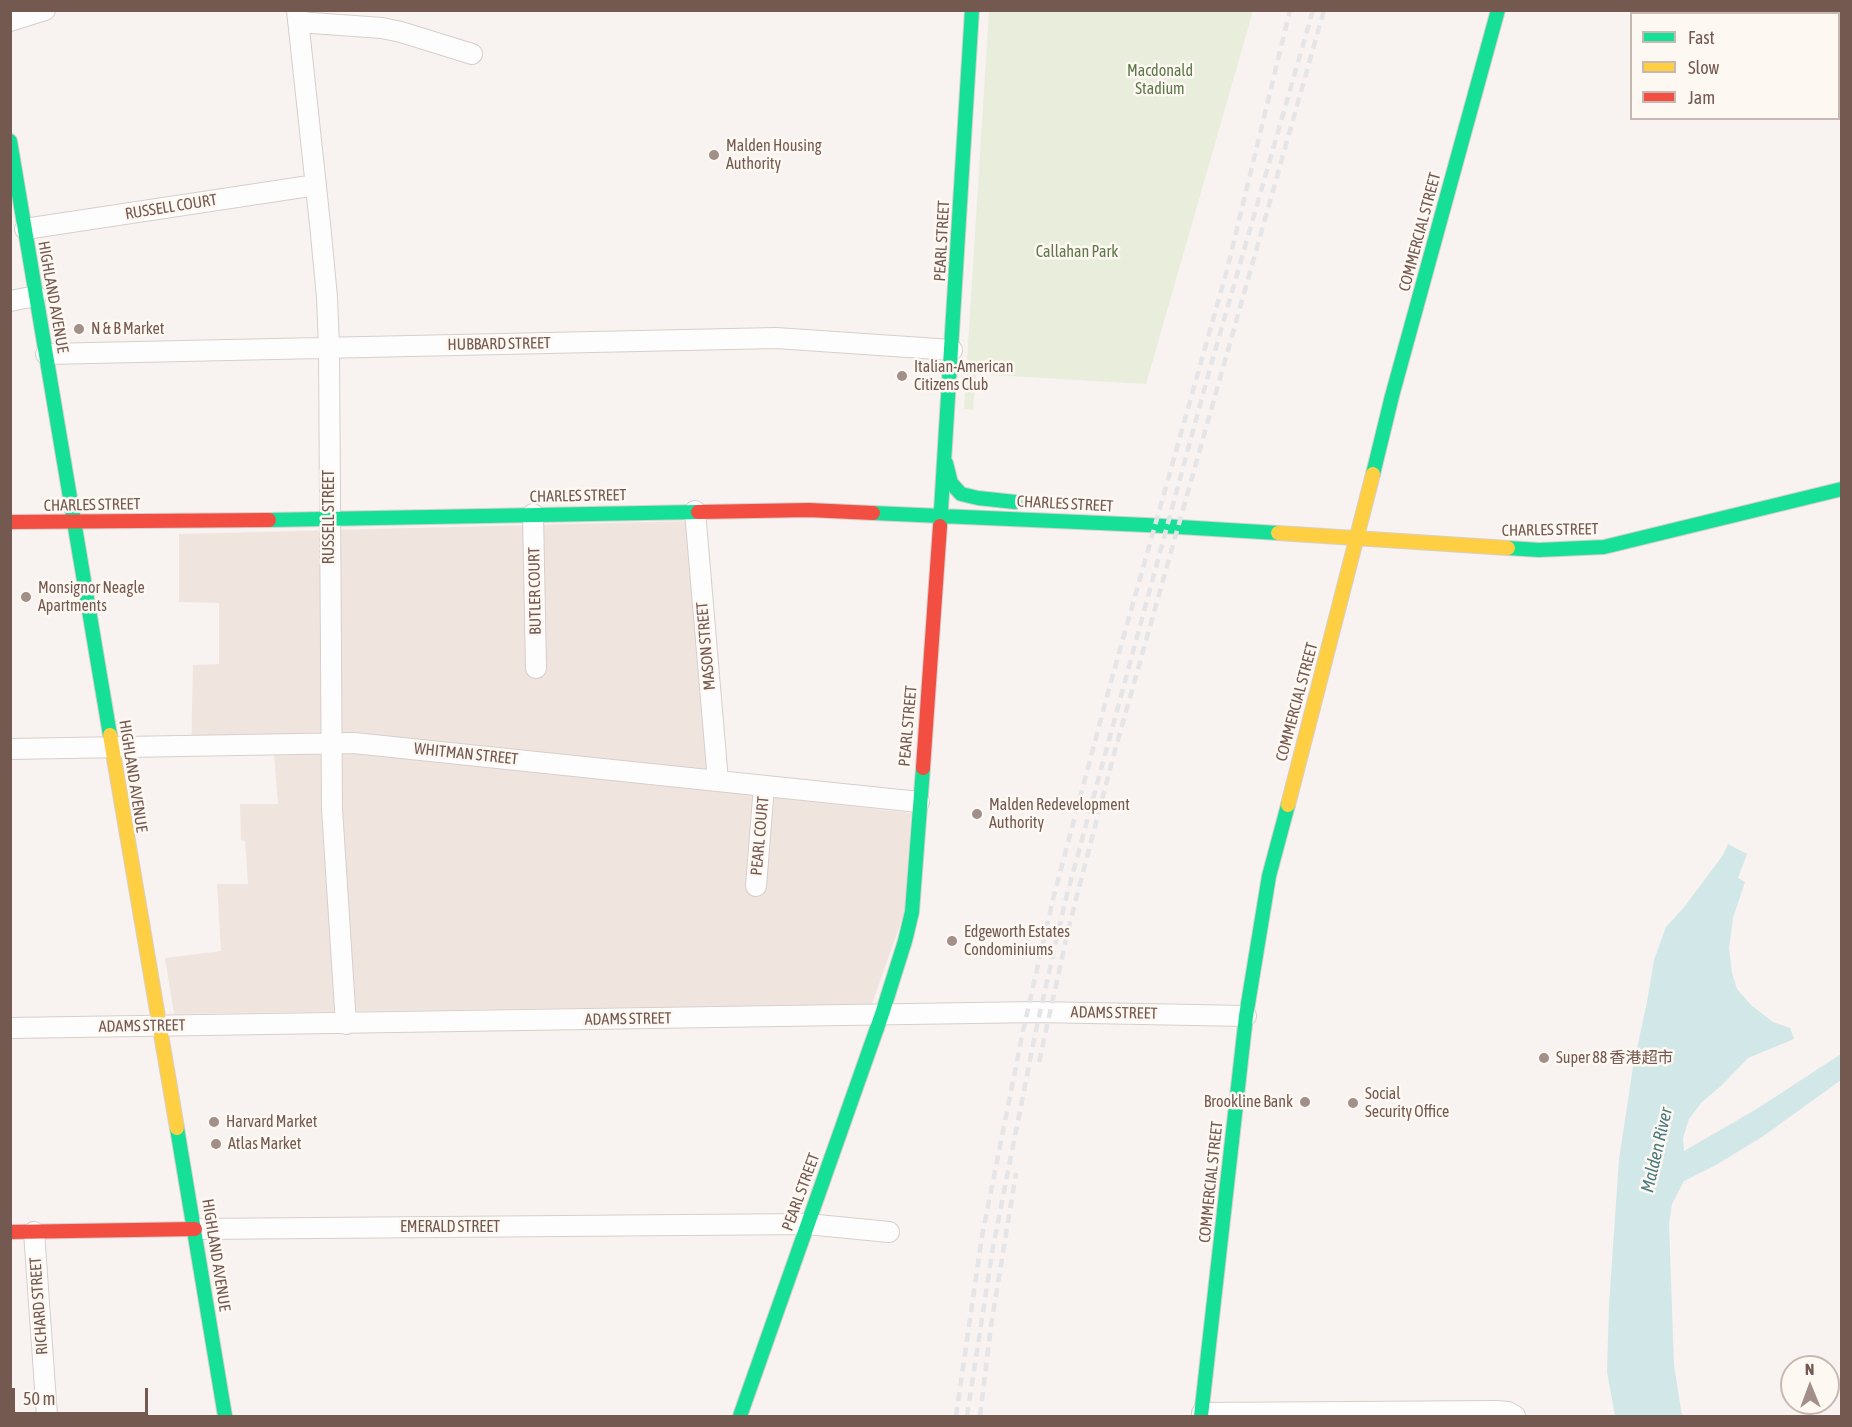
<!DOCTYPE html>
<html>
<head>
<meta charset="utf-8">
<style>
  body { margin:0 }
  #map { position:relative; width:1852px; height:1427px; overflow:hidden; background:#f8f3f0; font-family:"Asap Condensed",sans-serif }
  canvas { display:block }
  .frame { position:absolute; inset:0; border:12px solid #745951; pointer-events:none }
  .legend { position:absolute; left:1630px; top:12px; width:210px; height:108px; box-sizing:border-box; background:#fef8f3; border:2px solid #c7b8b2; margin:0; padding:8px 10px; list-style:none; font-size:18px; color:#745951 }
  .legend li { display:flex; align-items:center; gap:12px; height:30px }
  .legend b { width:30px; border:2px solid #c7b8b2 }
  .north { position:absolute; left:1780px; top:1355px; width:60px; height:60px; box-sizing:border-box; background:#fef8f3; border:2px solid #c7b8b2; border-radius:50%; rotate:359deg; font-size:16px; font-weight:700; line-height:24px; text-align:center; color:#745951 }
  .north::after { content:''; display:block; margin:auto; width:21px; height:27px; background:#a28f89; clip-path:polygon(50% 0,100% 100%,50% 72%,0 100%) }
  .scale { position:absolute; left:12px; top:1388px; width:136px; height:27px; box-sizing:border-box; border:3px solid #745951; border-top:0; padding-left:8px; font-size:18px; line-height:21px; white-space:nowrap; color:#745951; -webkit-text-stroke:4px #fef8f3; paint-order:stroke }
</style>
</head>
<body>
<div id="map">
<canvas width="1852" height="1427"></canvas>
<div class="frame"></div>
<ul class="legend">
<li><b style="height:8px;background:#16e098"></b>Fast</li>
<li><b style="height:8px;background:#ffcf43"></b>Slow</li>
<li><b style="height:8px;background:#f24e42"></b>Jam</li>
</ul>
<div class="north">N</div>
<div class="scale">50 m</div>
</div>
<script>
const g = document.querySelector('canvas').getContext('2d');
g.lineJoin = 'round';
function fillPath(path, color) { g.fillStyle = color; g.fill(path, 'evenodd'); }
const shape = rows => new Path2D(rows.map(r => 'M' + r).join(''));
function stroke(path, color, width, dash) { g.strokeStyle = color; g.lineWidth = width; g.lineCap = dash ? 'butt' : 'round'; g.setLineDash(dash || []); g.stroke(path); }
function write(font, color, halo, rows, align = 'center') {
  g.font = font + ' "Asap Condensed","Noto Sans SC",sans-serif'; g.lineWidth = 5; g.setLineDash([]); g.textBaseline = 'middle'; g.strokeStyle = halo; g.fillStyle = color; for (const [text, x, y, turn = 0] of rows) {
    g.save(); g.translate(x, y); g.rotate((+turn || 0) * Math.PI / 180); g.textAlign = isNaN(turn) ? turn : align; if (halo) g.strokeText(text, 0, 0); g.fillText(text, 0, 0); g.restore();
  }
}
fillPath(shape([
  [689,521,710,790,911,813,905,911,872,1004,174,1014,165,958,221,951,217,884,248,884,245,841,241,840,240,804,278,804,274,754,191,755,193,665,219,664,219,603,179,602,179,534]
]), '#f0e5de');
fillPath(shape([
  [989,11,1253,11,1146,384,976,374,973,410,964,409]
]), '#e8eddc');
fillPath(shape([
  [1728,844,1747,854,1738,878,1745,882,1733,918,1729,948,1732,973,1737,989,1751,1005,1773,1022,1790,1028,1794,1039,1748,1058,1721,1086,1702,1102,1689,1119,1683,1138,1684,1151,1755,1110,1841,1054,1841,1080,1762,1137,1716,1165,1684,1181,1672,1204,1669,1224,1674,1365,1682,1416,1615,1416,1607,1372,1609,1305,1619,1159,1633,1067,1647,1002,1654,960,1666,927,1685,906,1723,855]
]), '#d2e7e7');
const street = shape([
  [297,10,320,224,327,297,329,347,332,809,346,1024],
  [10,21,45,10],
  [298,22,382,28,401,32,472,54],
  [25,229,316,185],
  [10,301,36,296],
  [46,354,776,338,952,350],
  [695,511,718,781],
  [533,514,536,668],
  [10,749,354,743,919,802],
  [756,886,764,786],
  [10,1028,1037,1012,1246,1016],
  [195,1229,807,1224,889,1232],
  [34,1232,47,1416],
  [1202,1413,1496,1411,1508,1412,1515,1416]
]);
const fast = shape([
  [10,141,110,735],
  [946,463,951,483,961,494,978,498,1015,502],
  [1373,474,1392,396,1498,10],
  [873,513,1146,525,1278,533],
  [269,520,698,512],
  [940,526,972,10],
  [1508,548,1539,550,1604,547,1842,489],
  [177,1128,225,1416],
  [740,1416,882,1014,905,941,912,912,923,768],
  [1201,1416,1246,1016,1269,876,1288,805]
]);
const slow = shape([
  [1278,533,1508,548],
  [110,735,177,1128],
  [1288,805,1373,474]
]);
const jam = shape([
  [698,512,809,510,873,513],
  [10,522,269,520],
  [923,768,940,526],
  [10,1232,195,1229]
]);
stroke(street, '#d6cfcc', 22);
stroke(fast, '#d7cfcc', 16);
stroke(slow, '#d7cfcc', 16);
stroke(jam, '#d7cfcc', 16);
stroke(street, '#fefdfd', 20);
stroke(fast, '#16e098', 14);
stroke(slow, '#ffcf43', 14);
stroke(jam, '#f24e42', 14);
stroke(shape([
  [1039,1062,1070,922,1114,754,1324,10],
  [956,1416,982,1236,1023,1031,1053,899,1110,685,1227,270,1290,10],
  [967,1416,993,1247,1036,1030,1065,902,1209,372,1313,10],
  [980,1416,991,1326,1016,1173]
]), '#e5e4e6', 4.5, [9, 6]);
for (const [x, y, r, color] of [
  [714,155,6,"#a28f89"],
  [79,329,6,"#a28f89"],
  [902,376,6,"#a28f89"],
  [26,597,6,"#a28f89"],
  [977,814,6,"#a28f89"],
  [952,941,6,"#a28f89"],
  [1544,1058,6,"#a28f89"],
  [1305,1102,6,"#a28f89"],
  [1353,1103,6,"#a28f89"],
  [214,1122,6,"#a28f89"],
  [216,1144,6,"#a28f89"]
]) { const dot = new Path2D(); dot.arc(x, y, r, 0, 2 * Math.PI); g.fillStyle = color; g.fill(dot); stroke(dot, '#fef8f3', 2); }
write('16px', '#5e784a', '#fef8f3', [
  ["Macdonald",1160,71],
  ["Stadium",1160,89],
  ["Callahan Park",1077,252]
]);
write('16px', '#745951', '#fef8f3', [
  ["Malden Housing",726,146],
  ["Authority",726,164],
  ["N & B Market",91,329],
  ["Italian-American",914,367],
  ["Citizens Club",914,385],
  ["Monsignor Neagle",38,588],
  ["Apartments",38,606],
  ["Malden Redevelopment",989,805],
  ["Authority",989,823],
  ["Edgeworth Estates",964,932],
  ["Condominiums",964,950],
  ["Super 88 香港超市",1556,1058],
  ["Social",1365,1094],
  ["Security Office",1365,1112],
  ["Brookline Bank",1293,1102,"right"],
  ["Harvard Market",226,1122],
  ["Atlas Market",228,1144]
], 'left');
write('16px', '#745951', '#fef8f3', [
  ["RUSSELL COURT",171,207,-9],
  ["COMMERCIAL STREET",1420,232,-75],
  ["PEARL STREET",942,241,-87],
  ["HIGHLAND AVENUE",53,297,80],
  ["HUBBARD STREET",499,344,-1],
  ["CHARLES STREET",578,496,-1],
  ["CHARLES STREET",1065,504,3],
  ["CHARLES STREET",92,505,-1],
  ["RUSSELL STREET",329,517,-90],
  ["CHARLES STREET",1550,530,-1],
  ["BUTLER COURT",535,591,-91],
  ["MASON STREET",706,646,-95],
  ["COMMERCIAL STREET",1297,702,-75],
  ["PEARL STREET",908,726,-85],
  ["WHITMAN STREET",466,754,6],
  ["HIGHLAND AVENUE",133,776,81],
  ["PEARL COURT",760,836,-85],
  ["ADAMS STREET",1114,1013,1],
  ["ADAMS STREET",628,1019,-1],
  ["ADAMS STREET",142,1026,-1],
  ["COMMERCIAL STREET",1211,1182,-84],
  ["PEARL STREET",801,1192,-70],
  ["EMERALD STREET",450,1227],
  ["HIGHLAND AVENUE",216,1255,81],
  ["RICHARD STREET",39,1306,-94]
]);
write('italic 18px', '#497b7e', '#fef8f3', [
  ["Malden River",1657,1150,-77]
]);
</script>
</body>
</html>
